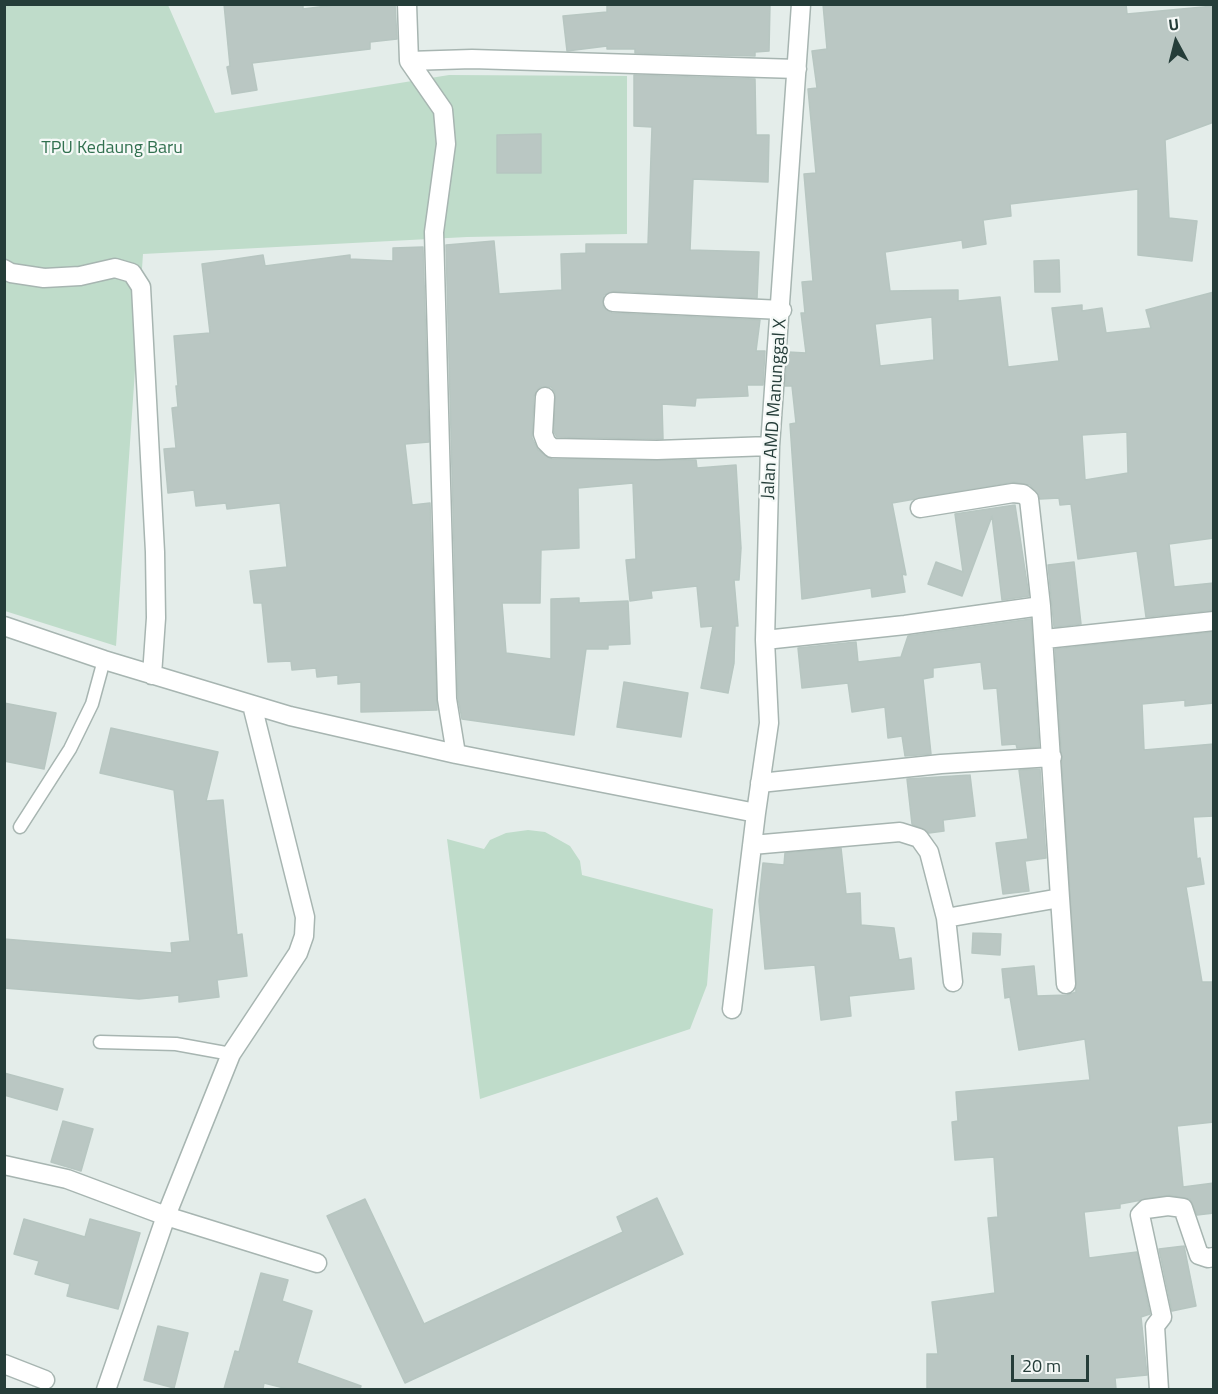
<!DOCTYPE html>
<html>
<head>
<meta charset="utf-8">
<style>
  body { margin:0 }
  #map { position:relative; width:1218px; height:1394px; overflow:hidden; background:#e4edea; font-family:"Titillium Web",sans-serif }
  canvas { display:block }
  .frame { position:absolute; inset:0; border:6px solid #253d39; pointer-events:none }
  .north { position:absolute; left:1146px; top:12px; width:60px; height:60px; -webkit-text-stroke:4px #f5f9f7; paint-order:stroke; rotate:353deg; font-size:16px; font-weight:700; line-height:24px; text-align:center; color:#253d39 }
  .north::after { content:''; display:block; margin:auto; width:21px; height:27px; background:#253d39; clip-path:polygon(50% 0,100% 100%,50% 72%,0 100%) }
  .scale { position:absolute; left:1011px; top:1355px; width:78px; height:27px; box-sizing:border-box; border:3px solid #253d39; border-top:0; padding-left:8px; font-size:18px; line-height:21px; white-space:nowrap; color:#253d39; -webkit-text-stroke:4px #f5f9f7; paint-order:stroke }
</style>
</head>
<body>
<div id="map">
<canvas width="1218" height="1394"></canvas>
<div class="frame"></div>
<div class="north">U</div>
<div class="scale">20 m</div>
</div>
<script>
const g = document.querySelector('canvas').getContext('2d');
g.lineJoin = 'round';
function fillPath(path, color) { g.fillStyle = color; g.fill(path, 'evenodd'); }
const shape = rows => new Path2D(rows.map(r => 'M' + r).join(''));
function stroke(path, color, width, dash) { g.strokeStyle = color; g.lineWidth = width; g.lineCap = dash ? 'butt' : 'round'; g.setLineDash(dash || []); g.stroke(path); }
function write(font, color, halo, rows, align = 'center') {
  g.font = font + ' "Titillium Web",sans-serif'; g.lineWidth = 4.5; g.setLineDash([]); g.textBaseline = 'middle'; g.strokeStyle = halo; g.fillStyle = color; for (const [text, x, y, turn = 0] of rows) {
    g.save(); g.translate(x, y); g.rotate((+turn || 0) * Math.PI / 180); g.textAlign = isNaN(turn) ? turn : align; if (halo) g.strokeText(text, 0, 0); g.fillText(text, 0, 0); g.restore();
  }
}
fillPath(shape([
  [5,5,168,5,215,113,449,75,627,76,627,234,467,237,143,254,116,646,5,611],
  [528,830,545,832,570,846,580,861,582,875,713,909,707,985,690,1029,480,1099,447,839,484,849,490,840,506,833]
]), '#bfdcca');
const building = shape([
  [224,4,303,4,303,9,343,4,395,4,397,39,370,42,370,49,252,63,257,90,232,94,227,67,230,66,224,4],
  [607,4,770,4,769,51,755,52,755,56,635,53,635,49,607,49,607,46,567,51,563,16,607,12,607,4],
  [823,4,1126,4,1127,14,1214,6,1214,122,1165,140,1169,218,1197,221,1192,261,1138,255,1138,189,1010,204,1011,216,983,220,986,244,963,248,962,240,885,252,890,291,958,290,958,301,1000,297,1008,367,1059,361,1052,308,1082,305,1082,311,1102,308,1106,333,1151,328,1146,310,1214,292,1214,538,1169,544,1174,587,1214,583,1214,610,1146,617,1137,551,1078,559,1071,504,1060,505,1059,498,1040,499,1030,485,1014,482,892,503,906,575,902,574,905,592,872,597,871,588,802,599,790,424,796,423,792,386,785,386,788,352,806,353,801,313,805,313,802,282,813,281,804,174,816,173,808,89,817,88,812,51,827,49,823,4],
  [932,317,934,360,880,366,875,324,932,317],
  [1127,432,1128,473,1085,480,1082,435,1127,432],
  [634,75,755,79,756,135,769,135,768,182,693,179,690,250,759,252,757,298,614,291,604,295,603,307,612,313,760,320,756,351,765,351,763,385,747,385,748,396,696,398,695,406,662,404,663,439,657,439,557,437,554,432,555,392,551,387,540,387,534,396,532,438,538,450,552,459,696,460,697,468,736,465,741,548,739,580,734,580,738,626,735,626,734,663,728,693,701,688,713,626,701,627,697,586,651,591,652,598,630,601,626,560,636,559,633,483,578,488,579,548,541,550,540,603,502,603,506,653,551,659,551,599,579,598,579,603,628,601,630,644,608,645,608,649,586,649,574,735,462,719,458,698,446,245,494,241,499,294,562,290,561,254,586,253,586,244,648,244,652,127,634,126,634,75],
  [541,134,541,173,497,173,497,135,541,134],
  [423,247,429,442,405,444,412,505,430,503,437,710,361,712,361,682,338,684,338,675,317,677,316,668,292,670,291,661,268,662,262,603,254,603,250,571,287,567,280,503,227,509,226,503,196,506,194,490,168,493,164,449,176,448,172,408,178,407,176,386,178,386,174,336,210,333,202,264,263,255,265,266,350,255,350,259,393,261,393,248,423,247],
  [1059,260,1060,292,1035,292,1034,261,1059,260],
  [1015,505,1029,596,1002,600,992,516,962,596,928,584,936,562,963,572,955,514,1015,505],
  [1074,562,1081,624,1054,627,1048,565,1074,562],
  [1031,619,1039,747,1017,748,1016,744,1002,745,997,688,984,689,981,662,933,668,933,677,923,679,931,754,905,756,902,736,888,738,885,707,852,712,848,683,802,688,798,648,856,642,858,662,901,657,908,636,1031,619],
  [1214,632,1214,703,1185,706,1185,700,1142,704,1144,750,1214,744,1214,816,1193,817,1197,859,1200,858,1204,884,1186,887,1202,982,1214,982,1214,1122,1177,1126,1183,1187,1214,1183,1214,1213,1197,1215,1190,1199,1169,1195,1120,1204,1120,1208,1084,1212,1089,1258,1137,1252,1150,1314,1141,1317,1147,1375,1115,1378,1116,1389,927,1389,927,1354,938,1354,932,1302,995,1293,988,1218,998,1217,994,1157,955,1160,952,1122,958,1121,956,1092,1090,1080,1085,1039,1019,1050,1010,997,1005,998,1002,969,1034,966,1037,996,1067,995,1076,992,1055,649,1214,632],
  [624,682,688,693,681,737,617,727,624,682],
  [4,703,56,713,44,769,4,761,4,703],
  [111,728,218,752,206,801,223,800,237,935,242,934,247,976,217,980,219,997,179,1002,179,995,139,999,4,988,4,939,172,953,171,943,190,941,174,790,100,773,111,728],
  [1040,769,1046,858,1025,861,1029,891,1003,894,996,843,1028,839,1019,770,1040,769],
  [970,775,975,816,943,820,944,831,929,833,912,824,907,779,970,775],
  [841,848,846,894,860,893,861,925,894,928,899,960,911,958,914,989,849,996,851,1016,821,1020,815,965,765,969,759,901,763,863,784,865,785,853,841,848],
  [973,933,1001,934,1000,955,972,953,973,933],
  [4,1073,63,1089,57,1110,4,1095,4,1073],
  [63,1121,93,1129,81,1171,51,1162,63,1121],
  [657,1198,683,1254,405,1383,327,1216,365,1199,424,1324,623,1232,617,1217,657,1198],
  [24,1219,85,1237,90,1219,140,1233,118,1309,67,1296,70,1284,35,1274,39,1261,14,1254,24,1219],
  [1184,1246,1196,1306,1172,1311,1159,1249,1184,1246],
  [261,1273,288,1280,282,1301,312,1311,297,1363,361,1386,360,1389,288,1389,264,1383,263,1389,224,1389,235,1351,239,1352,261,1273],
  [158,1326,188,1333,174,1388,144,1380,158,1326]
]);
fillPath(building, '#bac7c3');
stroke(building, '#b7c6c1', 1.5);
const lane = shape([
  [20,827,70,749,92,704,104,660],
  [100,1042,176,1044,231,1054]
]);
const street = shape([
  [407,4,409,61,443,110,446,144,434,232,447,699,456,754],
  [409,61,472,59,797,69],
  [4,269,11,273,44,278,80,276,115,268,132,273,141,287,155,552,156,618,152,675],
  [613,302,782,310],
  [545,397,543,434,546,442,552,448,657,450,770,446],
  [920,508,1013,493,1023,494,1029,499,1041,606],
  [4,626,104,660,290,716,456,754,756,813,732,1009],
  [1045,639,1214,621],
  [765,640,905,625,1041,606,1060,898],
  [760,783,941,764,1052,757],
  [756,813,769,723,765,640,770,446,801,4],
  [752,845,900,832,919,838,929,852,946,918,953,982],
  [946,918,1060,898,1066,984],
  [4,1165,67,1179,166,1216,317,1263],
  [4,1364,45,1380],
  [106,1390,166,1216,231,1054,298,953,304,936,305,917,252,705],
  [1159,1390,1155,1326,1162,1317,1140,1215,1146,1209,1168,1206,1183,1208,1199,1255,1208,1258,1214,1257]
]);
stroke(lane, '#a7b5b1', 15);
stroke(street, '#a7b5b1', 21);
stroke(lane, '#fff', 12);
stroke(street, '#fff', 18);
write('18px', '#327150', '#f5f9f7', [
  ["TPU Kedaung Baru",112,149]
]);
write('18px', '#253d39', '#f5f9f7', [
  ["Jalan AMD Manunggal X",775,409,-86]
]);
</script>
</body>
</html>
